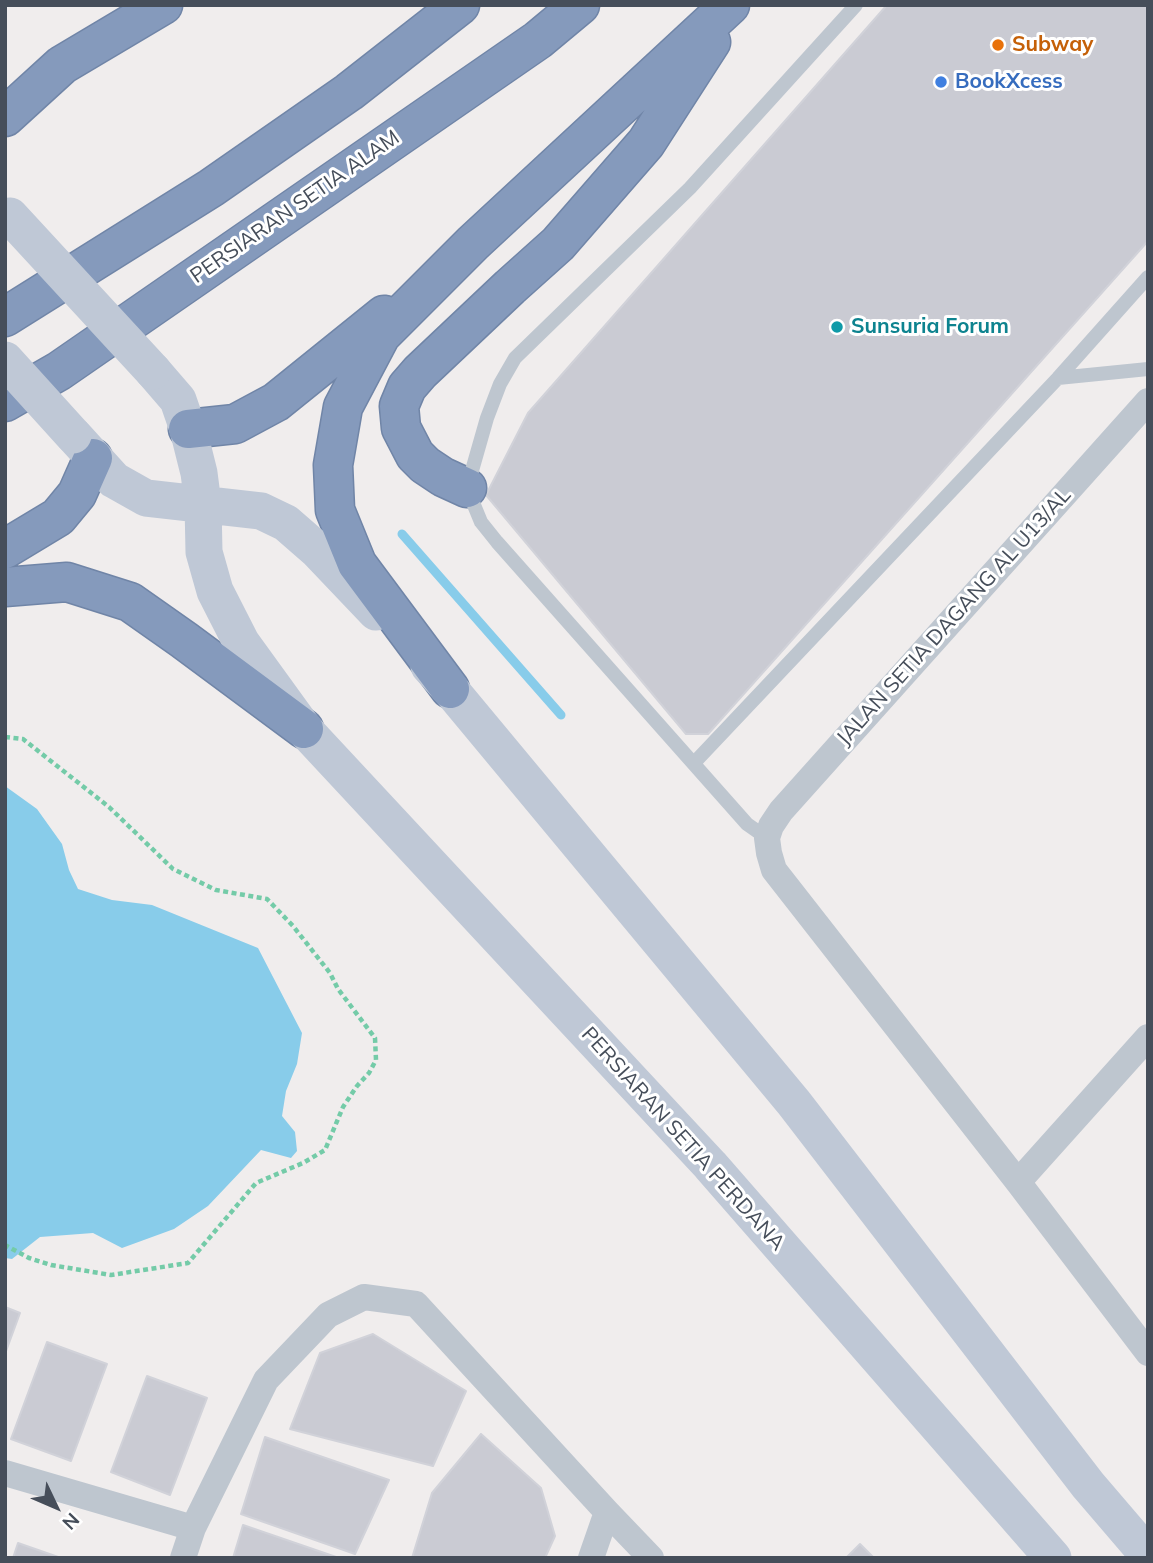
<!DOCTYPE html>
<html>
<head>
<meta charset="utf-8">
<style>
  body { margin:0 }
  #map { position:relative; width:1153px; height:1563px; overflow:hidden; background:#f0eded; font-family:Mulish,sans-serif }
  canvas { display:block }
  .frame { position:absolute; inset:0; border:7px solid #464e5a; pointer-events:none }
  .north { position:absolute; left:21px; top:1472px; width:70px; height:70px; -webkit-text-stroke:5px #fff; paint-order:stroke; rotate:134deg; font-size:19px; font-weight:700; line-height:28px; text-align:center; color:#464e5a }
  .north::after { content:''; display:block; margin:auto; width:24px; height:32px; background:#464e5a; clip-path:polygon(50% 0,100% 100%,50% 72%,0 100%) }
</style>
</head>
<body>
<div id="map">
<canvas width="1153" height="1563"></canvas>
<div class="frame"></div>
<div class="north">N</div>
</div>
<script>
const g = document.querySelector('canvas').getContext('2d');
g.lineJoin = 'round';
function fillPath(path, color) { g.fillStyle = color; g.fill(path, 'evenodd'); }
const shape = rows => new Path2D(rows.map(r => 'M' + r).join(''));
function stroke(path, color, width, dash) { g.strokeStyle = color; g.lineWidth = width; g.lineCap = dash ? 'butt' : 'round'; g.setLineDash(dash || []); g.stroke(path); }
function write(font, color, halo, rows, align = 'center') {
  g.font = font + ' Mulish,sans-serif'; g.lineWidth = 6; g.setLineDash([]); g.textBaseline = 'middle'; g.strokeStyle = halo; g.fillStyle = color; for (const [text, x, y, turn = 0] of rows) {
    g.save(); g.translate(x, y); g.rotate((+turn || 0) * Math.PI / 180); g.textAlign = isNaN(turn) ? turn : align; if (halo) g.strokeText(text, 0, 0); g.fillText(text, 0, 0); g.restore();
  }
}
fillPath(shape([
  [5,786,37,809,62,844,69,870,78,889,112,900,152,905,258,948,302,1033,297,1064,286,1091,282,1116,295,1132,297,1151,291,1158,261,1150,208,1206,174,1229,122,1248,93,1233,40,1237,12,1259,5,1258]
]), '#88ccea');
stroke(shape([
  [402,534,561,715]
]), '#88ccea', 9);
const building = shape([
  [887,5,1148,5,1148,241,708,734,686,734,486,495,528,413,887,5],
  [5,1307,20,1313,5,1354,5,1307],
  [373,1334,466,1391,433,1466,290,1429,320,1353,373,1334],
  [47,1342,107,1364,71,1461,11,1439,47,1342],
  [147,1376,207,1398,170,1495,111,1472,147,1376],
  [481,1434,541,1488,555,1536,545,1558,412,1558,432,1493,481,1434],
  [265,1437,389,1480,355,1554,241,1514,265,1437],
  [243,1525,339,1558,233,1558,243,1525],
  [18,1543,61,1558,13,1558,18,1543],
  [860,1544,874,1558,846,1558,860,1544]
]);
fillPath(building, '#cacbd3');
stroke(building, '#d1d2d9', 2);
const highway = shape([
  [5,117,62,65,163,5],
  [5,317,211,188,349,92,460,5],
  [5,402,59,371,538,40,580,5],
  [188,429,235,424,276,402,384,315],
  [467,488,443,477,425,465,415,455,401,428,399,406,407,387,420,372,510,287,558,244,646,143,711,42],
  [5,549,58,517,77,494,93,458],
  [5,587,67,582,130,602,184,640,304,729],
  [450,689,357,564,335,510,333,465,343,407,381,335,473,243,730,5]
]);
stroke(highway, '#7085a7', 41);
stroke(shape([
  [5,737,23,739,109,807,173,869,216,890,267,899,293,926,330,973,338,989,375,1038,376,1060,369,1073,357,1086,343,1107,325,1150,303,1163,256,1183,188,1263,111,1275,51,1265,29,1258,5,1245]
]), '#74cba8', 4.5, [5, 3.5]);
stroke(shape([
  [1058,378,1148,369],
  [694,763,1058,378,1148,277],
  [767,838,747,824,497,542,481,522,467,488,487,418,500,384,515,358,690,188,856,5]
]), '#bec6cf', 14);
stroke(shape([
  [1148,401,781,811,771,826,767,838,769,853,774,870,1018,1182,1148,1353],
  [1018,1182,1148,1037],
  [5,1473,193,1528],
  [183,1558,193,1528,266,1380,328,1315,364,1297,416,1304,607,1512,651,1558],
  [591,1558,607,1512]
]), '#bec6cf', 26);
stroke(shape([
  [153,371,178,400,188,429,199,473,203,504,204,552,215,591,241,642,304,729,710,1165,1053,1558],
  [75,437,114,480,146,498,261,511,286,523,317,550,376,612],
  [429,666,450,689,794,1103,1088,1485,1148,1555]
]), '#bfc8d6', 37);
stroke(highway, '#859abc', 38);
stroke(shape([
  [10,216,153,371],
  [5,360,73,435]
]), '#bfc8d6', 37);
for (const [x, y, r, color] of [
  [998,45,7,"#e8710a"],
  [941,82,7,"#3f7fe0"],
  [837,327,7,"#0f9aa8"]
]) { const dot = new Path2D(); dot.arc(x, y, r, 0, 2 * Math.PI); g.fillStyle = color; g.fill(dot); stroke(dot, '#fff', 2.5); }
write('bold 21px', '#c56008', '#fff', [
  ["Subway",1012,45]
], 'left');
write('bold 21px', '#366cbe', '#fff', [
  ["BookXcess",955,82]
], 'left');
write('21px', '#464e5a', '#fff', [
  ["PERSIARAN SETIA ALAM",295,207,-35],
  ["JALAN SETIA DAGANG AL U13/AL",954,617,-48],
  ["PERSIARAN SETIA PERDANA",683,1139,48]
]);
write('bold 21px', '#0d838f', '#fff', [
  ["Sunsuria Forum",851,327]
], 'left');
</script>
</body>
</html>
